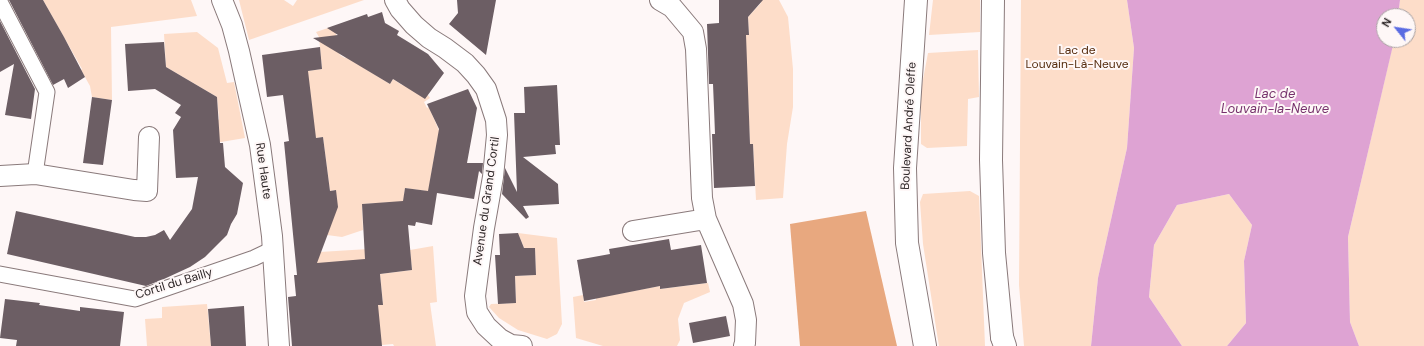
<!DOCTYPE html>
<html>
<head>
<meta charset="utf-8">
<style>
  body { margin:0 }
  #map { position:relative; width:1424px; height:346px; overflow:hidden; background:#fef7f7; font-family:"DM Sans",sans-serif }
  canvas { display:block }
  .north { position:absolute; left:1376px; top:8px; width:40px; height:40px; box-sizing:border-box; background:#fef7f7; border:1px solid #aaa3a4; border-radius:50%; rotate:300deg; font-size:11px; font-weight:700; line-height:16px; text-align:center; color:#2d2627 }
  .north::after { content:''; display:block; margin:auto; width:14px; height:18px; background:#5a6be2; clip-path:polygon(50% 0,100% 100%,50% 72%,0 100%) }
</style>
</head>
<body>
<div id="map">
<canvas width="1424" height="346"></canvas>
<div class="north">N</div>
</div>
<script>
const g = document.querySelector('canvas').getContext('2d');
g.lineJoin = 'round';
function fillPath(path, color) { g.fillStyle = color; g.fill(path, 'evenodd'); }
const shape = rows => new Path2D(rows.map(r => 'M' + r).join(''));
function stroke(path, color, width, dash) { g.strokeStyle = color; g.lineWidth = width; g.lineCap = dash ? 'butt' : 'round'; g.setLineDash(dash || []); g.stroke(path); }
function write(font, color, halo, rows, align = 'center') {
  g.font = font + ' "DM Sans",sans-serif'; g.lineWidth = 4; g.setLineDash([]); g.textBaseline = 'middle'; g.strokeStyle = halo; g.fillStyle = color; for (const [text, x, y, turn = 0] of rows) {
    g.save(); g.translate(x, y); g.rotate((+turn || 0) * Math.PI / 180); g.textAlign = isNaN(turn) ? turn : align; if (halo) g.strokeText(text, 0, 0); g.fillText(text, 0, 0); g.restore();
  }
}
fillPath(shape([
  [43,0,191,0,197,16,111,27,112,100,92,97,90,86,81,70,82,69],
  [239,0,284,0,293,6,297,0,364,0,249,40],
  [759,0,779,0,788,17,793,69,793,107,787,144,783,198,756,200,753,144,750,144,745,35,749,35,748,17,761,3],
  [933,0,980,0,980,32,929,35],
  [1021,0,1127,0,1134,48,1127,148,1098,278,1091,346,1024,346,1019,285],
  [1400,0,1424,0,1424,346,1359,346,1350,322,1348,237,1394,40,1408,40,1408,16,1398,16],
  [334,26,337,38,335,39,340,55,345,58,346,57,390,84,393,79,402,85,423,88,430,98,424,102,427,108,429,107,440,133,441,146,436,147,430,181,433,192,405,188,403,204,398,202,362,204,363,230,342,237,327,235,335,190,330,191,323,137,316,138,293,73,322,69,319,37,316,32],
  [197,32,218,48,227,83,234,82,245,138,215,143,214,125,219,119,217,97,166,67,164,34],
  [978,50,979,97,968,99,967,146,927,148,921,144,921,90,928,53],
  [970,191,979,196,985,346,939,346,937,334,923,244,920,202,923,194],
  [1229,194,1252,225,1244,261,1246,323,1227,346,1182,346,1149,297,1154,245,1177,205],
  [518,233,557,238,562,324,557,334,547,339,518,330,499,318,489,307,491,304,516,303,515,276,536,275,535,248,524,248],
  [433,246,437,302,430,303,436,346,394,346,393,344,382,345,305,264,304,253,368,249,383,304,380,274,412,270,410,250],
  [708,283,710,292,684,303,678,319,680,340,677,346,603,346,576,338,573,297,583,295,584,302,596,300,596,298,660,286,660,289],
  [207,304,211,346,147,346,145,319,162,318,162,307]
]), '#fdddc9');
fillPath(shape([
  [866,211,897,346,800,346,790,224]
]), '#e8a87f');
fillPath(shape([
  [1127,0,1400,0,1398,16,1384,16,1384,40,1394,41,1348,237,1350,322,1359,346,1227,346,1246,323,1244,261,1252,225,1229,194,1177,205,1154,245,1149,297,1182,346,1091,346,1098,278,1127,148,1134,48]
]), '#dea3d3');
fillPath(shape([
  [9,0,43,0,64,37,85,77,68,88,64,79,53,85],
  [457,0,496,0,486,55,449,24,458,13],
  [719,0,763,0,748,17,749,35,746,35,750,144,753,144,755,186,714,188,712,134,715,134,714,108,713,84,709,84,707,24,719,23],
  [382,12,385,23,399,31,397,35,428,54,444,73,425,99,393,79,390,84,313,38,338,35,327,28,367,14,368,17],
  [0,21,35,89,31,119,5,115,14,64,0,72],
  [164,42,166,67,217,97,220,143,223,143,225,167,243,183,237,214,231,224,227,235,205,257,190,267,164,279,146,286,7,254,16,211,135,237,146,237,155,235,164,230,170,240,192,209,198,177,176,178,173,130,181,117,175,113,181,105,155,89,128,91,125,44],
  [320,47,322,69,308,71,316,138,323,137,330,191,336,190,338,207,317,263,365,259,362,204,403,201,405,188,428,191,439,129,427,104,468,89,477,108,467,163,483,163,482,174,479,171,474,199,437,193,432,225,416,222,415,226,408,225,412,270,380,274,383,305,378,305,382,346,292,346,288,297,296,296,294,275,297,275,284,142,289,141,283,95,267,97,262,55],
  [557,85,560,145,555,145,556,154,523,157,558,184,559,204,523,206,529,217,526,219,502,194,505,168,517,192,514,113,525,113,524,87],
  [92,97,112,100,103,165,83,163],
  [518,233,524,248,535,248,536,275,515,276,516,303,498,304,495,255,500,255,499,234],
  [669,239,671,250,701,245,707,283,660,289,660,286,584,301,577,260,610,254,609,249],
  [5,299,40,303,39,305,80,311,80,307,124,312,120,346,16,346,17,340,0,338],
  [244,306,246,346,211,346,208,309],
  [726,316,730,336,693,343,689,323]
]), '#6c5e64');
const pedestrian = shape([
  [0,2,47,92,35,174],
  [0,274,135,299,254,258,273,249]
]);
const minor = shape([
  [222,0,232,25,239,51,260,145,272,236,279,346],
  [395,0,400,9,414,25,429,38,445,48,465,63,476,75,486,89,496,120,497,135,493,177,484,228,475,296,477,312,486,326,500,339,511,345,522,346],
  [660,0,672,7,693,32,696,49,702,198,706,219,743,304,746,320,745,343,744,346],
  [0,176,35,174,134,190,147,191,149,137],
  [633,231,706,219]
]);
const secondary = shape([
  [916,0,905,168,907,243,925,346],
  [993,0,991,160,994,253,1002,337]
]);
const trunk = shape([
  [1002,337,1005,346]
]);
stroke(pedestrian, '#8a7a7b', 17);
stroke(minor, '#8a7a7b', 22);
stroke(secondary, '#8a7a7b', 24);
stroke(trunk, '#8a7a7b', 24);
stroke(pedestrian, '#fff', 15);
stroke(minor, '#fff', 20);
stroke(secondary, '#fff', 22);
stroke(trunk, '#fff', 22);
write('12px', '#562d0f', '#fef7f7', [
  ["Lac de",1077,51],
  ["Louvain-Là-Neuve",1077,65]
]);
write('12px', '#2d2627', '#fef7f7', [
  ["Boulevard André Oleffe",909,126,-87],
  ["Rue Haute",263,171,82],
  ["Avenue du Grand Cortil",487,201,-82],
  ["Cortil du Bailly",174,284,-17]
]);
write('italic 13px', '#76326c', '#fef7f7', [
  ["Lac de",1275,95],
  ["Louvain-la-Neuve",1275,110]
]);
</script>
</body>
</html>
